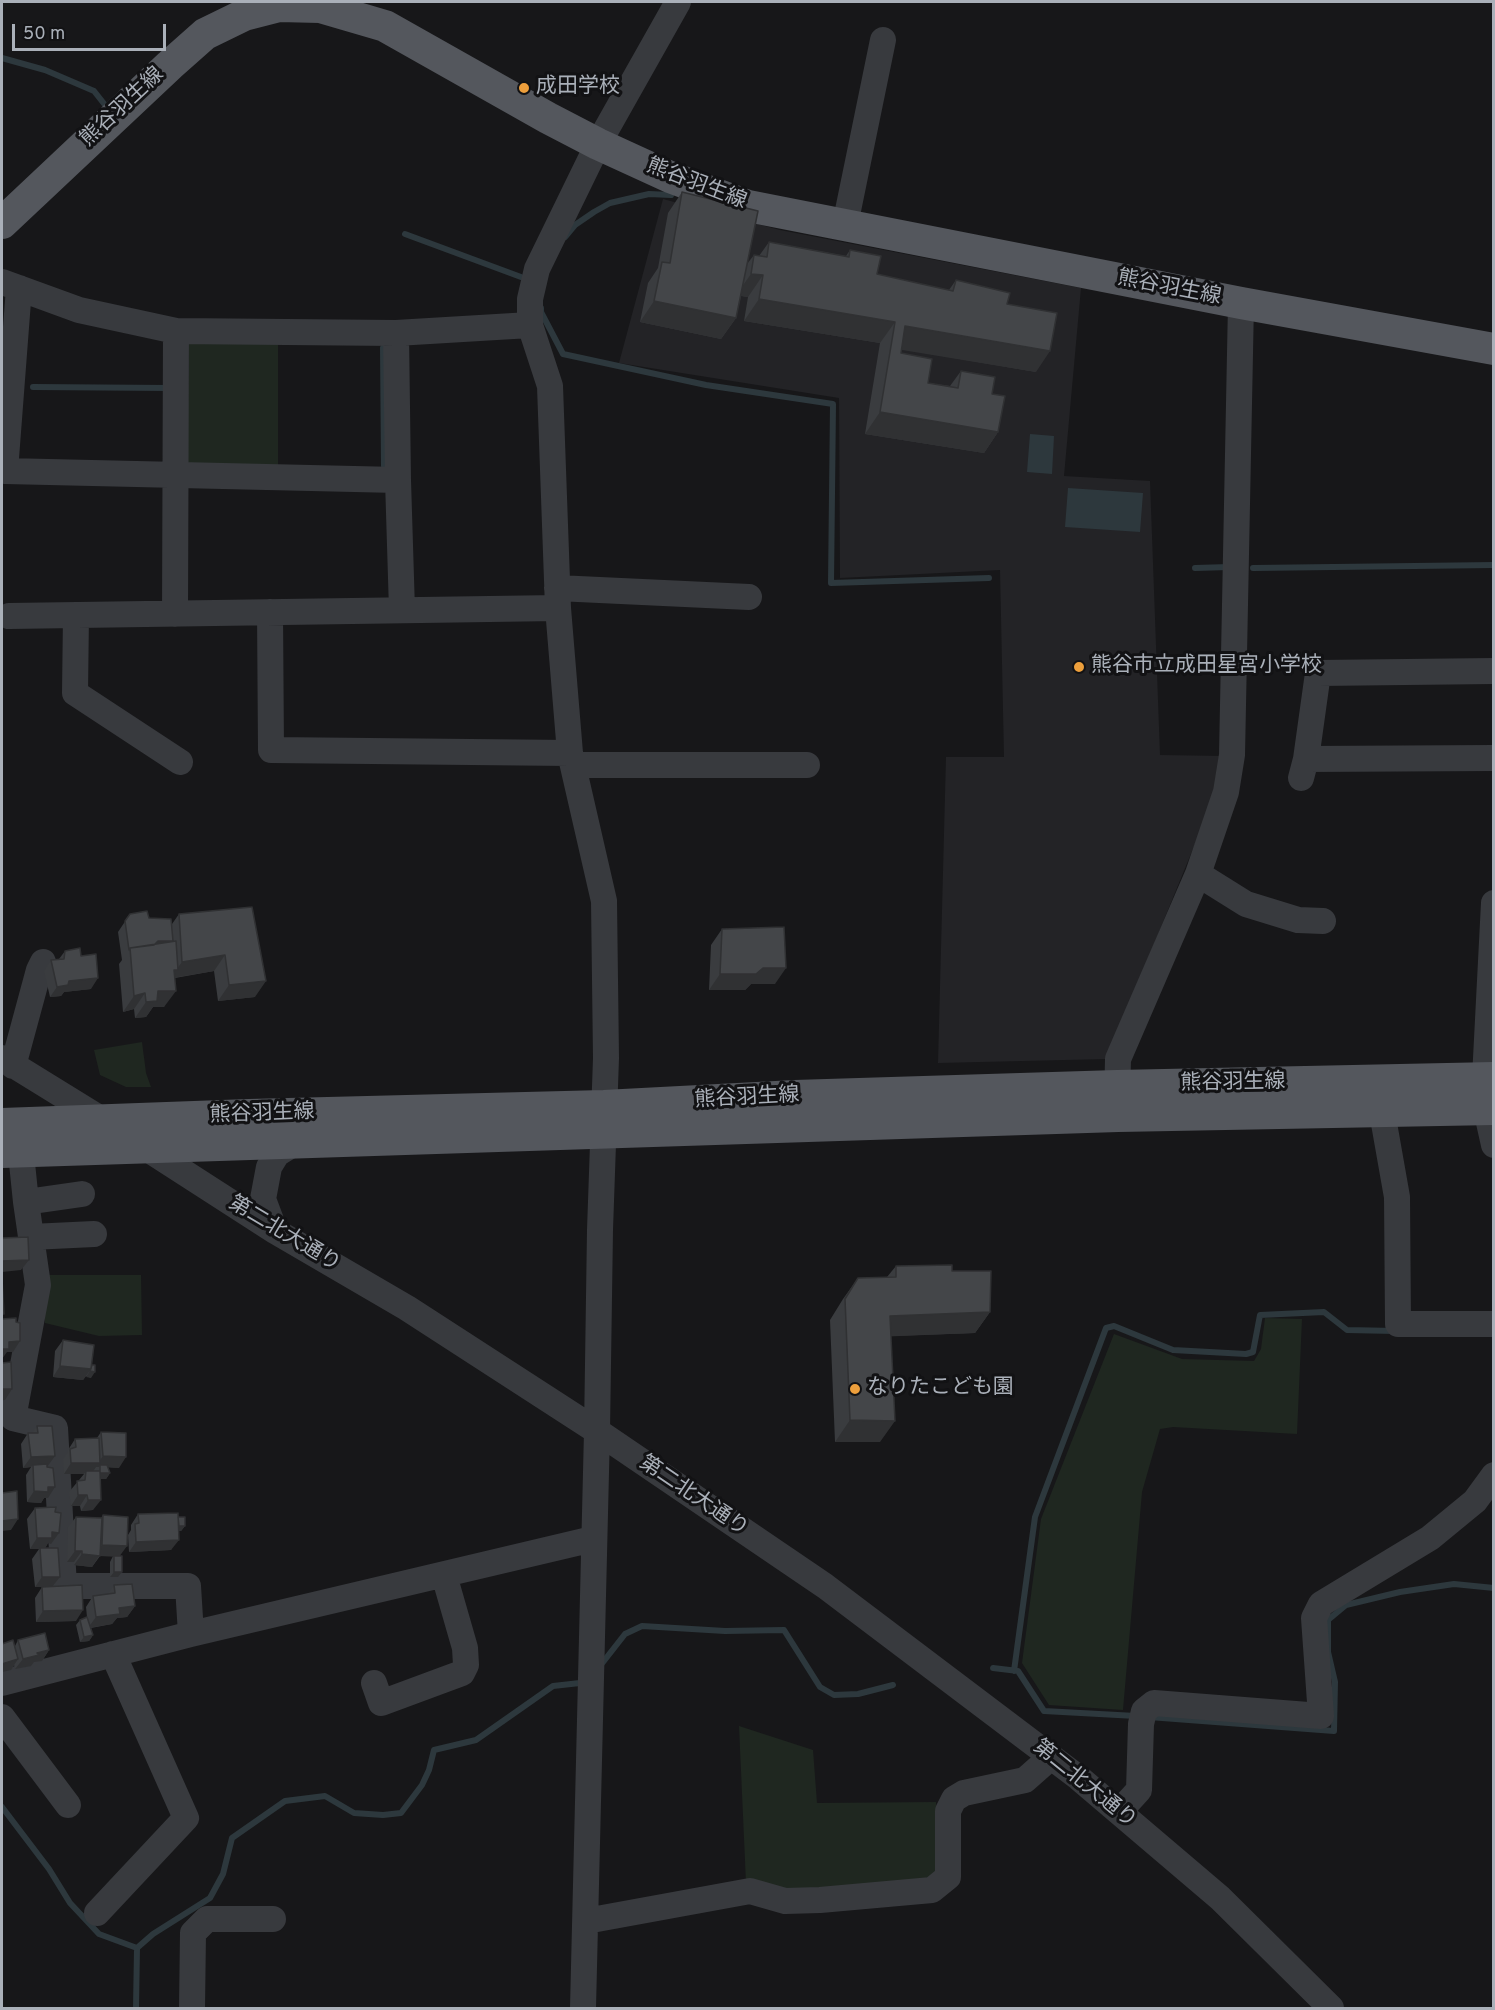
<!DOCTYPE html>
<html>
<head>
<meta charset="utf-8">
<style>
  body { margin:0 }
  #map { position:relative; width:1495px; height:2010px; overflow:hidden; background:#171719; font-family:Overpass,sans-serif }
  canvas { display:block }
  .frame { position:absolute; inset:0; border:3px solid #aab0b9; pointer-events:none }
  .scale { position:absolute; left:12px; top:24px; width:154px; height:27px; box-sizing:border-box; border:3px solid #aab0b9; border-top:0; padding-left:8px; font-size:18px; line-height:21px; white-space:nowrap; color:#aab0b9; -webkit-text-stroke:4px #121214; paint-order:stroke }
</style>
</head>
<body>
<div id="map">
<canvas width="1495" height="2010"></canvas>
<div class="frame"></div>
<div class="scale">50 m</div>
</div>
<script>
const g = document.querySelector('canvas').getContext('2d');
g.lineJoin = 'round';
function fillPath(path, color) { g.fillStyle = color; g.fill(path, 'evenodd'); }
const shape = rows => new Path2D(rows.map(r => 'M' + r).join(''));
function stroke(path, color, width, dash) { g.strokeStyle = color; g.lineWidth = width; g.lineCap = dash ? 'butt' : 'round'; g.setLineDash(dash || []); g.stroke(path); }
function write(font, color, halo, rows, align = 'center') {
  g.font = font + ' Overpass,"Noto Sans JP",sans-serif'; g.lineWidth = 6; g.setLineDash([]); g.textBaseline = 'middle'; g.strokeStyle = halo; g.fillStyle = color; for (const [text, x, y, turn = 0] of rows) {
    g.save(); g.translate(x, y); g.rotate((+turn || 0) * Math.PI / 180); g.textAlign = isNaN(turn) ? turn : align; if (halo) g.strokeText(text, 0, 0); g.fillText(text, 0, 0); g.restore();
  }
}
fillPath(shape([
  [663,199,780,230,1081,288,1064,476,1150,481,1160,755,1224,756,1206,817,1107,1059,938,1063,946,757,1004,757,1000,570,840,578,839,398,619,363]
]), '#232326');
fillPath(shape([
  [189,343,278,344,278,467,187,468],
  [142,1042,146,1073,151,1087,126,1087,100,1075,94,1050],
  [44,1275,141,1275,142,1335,99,1336,45,1323],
  [1265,1318,1302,1319,1297,1434,1173,1427,1160,1429,1142,1492,1123,1710,1049,1705,1022,1663,1041,1519,1114,1334,1182,1359,1254,1361,1261,1349],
  [739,1726,813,1750,817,1803,936,1802,940,1868,930,1881,817,1895,746,1883]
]), '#1f2720');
fillPath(shape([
  [1030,434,1054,436,1052,474,1027,472],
  [1068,488,1143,493,1140,532,1065,527]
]), '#2d383d');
stroke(shape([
  [2,58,45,70,94,91,109,110],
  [405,234,521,277],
  [565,237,575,225,594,212,610,203,649,194,671,195],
  [541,308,541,312,563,354,706,385,833,404,831,583,989,578],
  [383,348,384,466],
  [33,387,170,388],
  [1195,568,1229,567],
  [1253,568,1494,565],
  [600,1666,625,1634,642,1626,725,1631,784,1630,820,1687,834,1695,858,1694,893,1685],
  [993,1668,1018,1671,1044,1711,1136,1716],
  [1014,1671,1035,1517,1106,1328,1114,1326,1173,1350,1246,1354,1253,1352,1260,1315,1324,1312,1347,1330,1395,1331],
  [1149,1717,1334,1731,1335,1682,1328,1652,1328,1620,1346,1605,1400,1592,1454,1584,1494,1588],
  [2,1807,49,1869,70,1903,99,1934,137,1948],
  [136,2008,137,1948,153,1934,210,1898,223,1874,232,1838,285,1801,325,1796,354,1813,383,1815,401,1813,422,1785,429,1770,434,1750,476,1740,553,1686,580,1683]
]), '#2d383d', 6);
stroke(shape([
  [845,225,883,40],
  [2,282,79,310,176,331,396,333,530,325],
  [19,288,5,471,398,480],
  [396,333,398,480,402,610],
  [557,588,749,597],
  [270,612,271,750,570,753],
  [175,614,176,331],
  [76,615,75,693,180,762],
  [9,616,558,608],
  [1306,759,1494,758],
  [573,765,807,765],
  [1301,778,1306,759,1318,673,1494,671],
  [1198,874,1246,904,1298,920,1323,921],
  [1494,903,1485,1078,1486,1109,1494,1145],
  [2,1058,109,1124],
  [13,1066,39,970,43,962],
  [1117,1103,1118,1059,1198,874,1226,792,1232,755,1241,303],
  [1382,1112,1397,1197,1398,1324,1494,1324],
  [19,1134,26,1202,38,1285,13,1418,55,1428,64,1586,188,1586,191,1634],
  [140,1144,275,1231,407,1308,597,1431,825,1586,1079,1778,1220,1898,1331,2008],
  [26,1202,82,1194],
  [275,1231,263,1199,269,1167,277,1154,295,1143],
  [31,1237,94,1234],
  [2,1683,191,1634,593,1539],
  [374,1683,381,1703,462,1673,466,1665,465,1648,444,1575],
  [2,1717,68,1805],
  [1119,1812,1139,1790,1141,1724,1144,1711,1154,1703,1321,1716,1314,1618,1321,1604,1430,1538,1475,1501,1494,1475],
  [97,1913,186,1818,113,1654],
  [586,1921,750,1891,785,1901,820,1900,932,1890,948,1877,948,1811,954,1799,964,1793,1025,1780,1051,1757],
  [192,2008,193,1933,207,1919,273,1919],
  [583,2008,597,1431,600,1230,606,1058,604,901,570,753,558,608,550,386,530,325,530,299,537,269,598,144,678,2]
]), '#383a3e', 26);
stroke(shape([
  [2,223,170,65,205,34,244,15,279,6,320,7,385,26,548,118,598,144,670,177,748,206,1241,303,1494,349],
  [2,1124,249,1115,604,1106,795,1096,1117,1086,1494,1078],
  [2,1152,1118,1116,1494,1109]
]), '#54575d', 32);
fillPath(shape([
  [682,192,747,264,754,255,759,256,769,242,846,256,850,250,877,274,949,290,956,280,1007,304,1036,372,901,349,901,353,928,383,950,386,961,371,992,394,998,432,984,453,865,434,880,343,744,321,748,297,741,296,736,318,721,339,640,322,648,283,658,268,668,213],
  [252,907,255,997,218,1001,214,971,175,978,164,1007,153,1007,146,1017,135,1018,134,1009,123,1012,119,964,122,960,118,932,130,914,172,924,179,914],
  [722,929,775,984,751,984,745,990,709,990,711,945],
  [65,951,81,956,91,989,64,992,61,996,50,997,44,971,51,960,59,959],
  [896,1266,952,1271,990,1312,975,1333,891,1336,880,1442,835,1442,830,1320,843,1299,858,1278,887,1277],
  [63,1340,92,1365,91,1378,86,1376,83,1380,53,1377,55,1351],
  [37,1426,47,1467,48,1498,44,1498,41,1503,27,1502,26,1475,31,1467,23,1468,21,1444,28,1433,32,1433],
  [101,1432,119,1468,108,1467,110,1473,106,1479,100,1479,93,1510,81,1511,80,1506,71,1506,69,1492,84,1474,64,1474,63,1459,68,1452,68,1450,75,1439,97,1438],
  [35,1508,51,1544,48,1543,45,1548,60,1577,53,1587,76,1621,36,1622,35,1598,42,1587,35,1587,32,1559,39,1549,30,1549,27,1519],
  [138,1514,178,1517,185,1526,181,1531,179,1531,171,1550,129,1552,128,1535,131,1530,131,1525],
  [103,1515,120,1556,122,1572,118,1577,110,1577,110,1562,113,1556,100,1556,92,1567,74,1565,74,1562,67,1562,68,1527,76,1517,101,1518],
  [114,1585,135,1606,127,1617,117,1618,112,1624,91,1628,93,1635,89,1641,80,1642,76,1625,80,1620,87,1617,86,1607,93,1596,108,1594],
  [18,1640,49,1650,42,1661,34,1662,31,1666,15,1669,14,1665,11,1670,15,1646]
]), '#3a3c3f');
fillPath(shape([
  [751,274,763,275,748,297,736,295],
  [759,299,895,322,880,343,744,321],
  [654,301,736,318,721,339,640,322],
  [905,326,1050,351,1036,372,890,348],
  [880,412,998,432,984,453,865,434],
  [158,941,173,941,166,952,131,950],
  [225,955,214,971,172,978,174,970,176,970,182,962],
  [763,968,786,968,775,984,751,984,745,990,709,990,720,974],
  [98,978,91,989,64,992,61,996,50,997,57,987,69,981],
  [266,981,255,997,218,1001,229,985],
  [158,991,176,991,164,1007,153,1007,146,1017,135,1018,146,1002],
  [145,993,134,1009,123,1012,134,996],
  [29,1260,21,1270,2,1272,2,1261],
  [990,1312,975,1333,875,1337,890,1316],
  [20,1341,13,1352,7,1352,2,1359,2,1349,9,1342],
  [60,1366,91,1369,83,1380,53,1377],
  [90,1371,95,1372,91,1378,86,1377],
  [2,1389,12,1389,5,1400,2,1400],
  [850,1420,895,1421,880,1442,835,1442],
  [55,1456,47,1467,33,1465,31,1467,23,1468,31,1457],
  [103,1456,126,1457,119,1468,100,1467,100,1465,99,1467,96,1467,92,1473,86,1471,84,1474,64,1474,71,1463,98,1463],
  [100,1473,110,1473,106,1479,96,1479],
  [48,1487,55,1487,48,1498,44,1498,41,1503,27,1502,34,1491],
  [78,1495,87,1495,80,1506,71,1506],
  [88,1500,101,1500,93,1510,81,1511],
  [18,1519,11,1530,2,1531,2,1521],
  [177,1526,185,1526,181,1531,173,1531],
  [52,1532,59,1533,51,1544,48,1543,45,1549,30,1549,37,1538],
  [179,1540,171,1550,129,1552,136,1542],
  [102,1545,127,1546,119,1557,99,1556,92,1567,74,1565,82,1554,95,1556],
  [75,1551,82,1551,74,1562,67,1562],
  [114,1572,122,1572,118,1577,110,1577],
  [42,1577,60,1577,52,1587,35,1587],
  [135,1606,127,1617,117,1618,112,1624,88,1628,96,1617,119,1608],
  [83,1610,76,1621,36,1622,43,1611],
  [93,1635,89,1641,80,1642,84,1637],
  [49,1650,42,1661,34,1662,31,1666,15,1669,23,1659,37,1653],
  [18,1659,11,1670,2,1672,2,1664]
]), '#303133');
const building = shape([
  [682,192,758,211,736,318,654,301,662,262,670,263,682,192],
  [769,242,849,257,850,250,881,256,877,274,953,291,956,280,1010,293,1007,304,1057,313,1050,351,905,326,901,353,932,359,928,383,958,388,961,371,995,377,992,394,1005,396,998,432,880,412,895,322,759,299,763,275,751,274,754,255,767,257,769,242],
  [252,907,266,981,229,985,225,955,182,962,179,914,252,907],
  [147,911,149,918,171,919,173,941,158,941,154,945,130,948,129,950,125,921,130,914,147,911],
  [784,927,786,968,763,968,756,974,720,974,722,929,784,927],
  [176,941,178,970,174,970,176,991,158,991,157,1001,146,1002,145,993,134,996,130,948,176,941],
  [80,948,81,956,96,954,98,978,69,981,68,985,57,987,51,960,64,959,65,951,80,948],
  [28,1237,29,1260,2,1261,2,1238,28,1237],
  [952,1265,952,1271,991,1271,990,1312,890,1316,895,1421,850,1420,845,1299,858,1278,896,1277,896,1266,952,1265],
  [2,1279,4,1314,2,1314,2,1279],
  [16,1318,16,1322,20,1323,20,1341,9,1342,9,1349,2,1349,2,1319,16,1318],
  [63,1340,94,1345,91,1369,60,1366,63,1340],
  [11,1362,12,1389,2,1389,2,1363,11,1362],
  [92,1365,95,1365,95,1372,90,1371,92,1365],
  [37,1426,52,1426,55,1456,31,1457,28,1433,38,1433,37,1426],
  [101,1432,126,1433,126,1457,103,1456,101,1432],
  [99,1438,100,1463,71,1463,70,1449,76,1447,75,1439,99,1438],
  [47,1464,47,1467,53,1468,55,1487,48,1487,48,1492,34,1491,33,1465,47,1464],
  [100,1465,107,1465,110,1473,100,1473,100,1465],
  [86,1471,100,1471,101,1500,88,1500,87,1495,78,1495,77,1481,85,1480,86,1471],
  [17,1491,18,1519,2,1521,2,1493,17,1491],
  [56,1507,55,1512,61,1513,59,1533,52,1532,52,1538,37,1538,35,1508,56,1507],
  [178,1513,179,1540,136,1542,135,1524,139,1523,138,1514,178,1513],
  [103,1515,128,1517,127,1546,102,1545,103,1515],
  [76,1517,102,1518,100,1556,82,1554,82,1551,75,1551,76,1517],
  [178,1517,185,1517,185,1526,179,1526,178,1517],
  [40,1548,58,1548,60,1577,42,1577,40,1548],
  [114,1556,122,1556,122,1572,114,1572,114,1556],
  [132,1584,135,1606,119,1608,120,1614,96,1617,93,1596,115,1593,114,1585,132,1584],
  [82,1585,83,1610,43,1611,42,1587,82,1585],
  [87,1617,93,1635,84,1637,80,1620,87,1617],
  [45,1633,49,1650,37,1653,39,1655,23,1659,18,1640,45,1633],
  [13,1640,18,1659,2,1664,2,1644,13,1640]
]);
fillPath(building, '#444649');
stroke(building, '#303133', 1.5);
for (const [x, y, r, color] of [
  [524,88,6,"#ed9f3c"],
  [1079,667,6,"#ed9f3c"],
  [855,1389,6,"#ed9f3c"]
]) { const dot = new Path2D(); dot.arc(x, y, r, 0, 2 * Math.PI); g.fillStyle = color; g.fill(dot); stroke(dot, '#121214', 2); }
write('21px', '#aab0b9', '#121214', [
  ["成田学校",536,88],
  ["熊谷市立成田星宮小学校",1091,667],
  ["なりたこども園",867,1389]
], 'left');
write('21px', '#aab0b9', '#121214', [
  ["熊谷羽生線",123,108,-43],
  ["熊谷羽生線",696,185,21],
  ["熊谷羽生線",1169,289,11],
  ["熊谷羽生線",1233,1084,-1],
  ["熊谷羽生線",747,1099,-3],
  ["熊谷羽生線",262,1115,-2],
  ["第二北大通り",284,1235,31],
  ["第二北大通り",693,1497,34],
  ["第二北大通り",1084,1785,39]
]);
</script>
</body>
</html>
